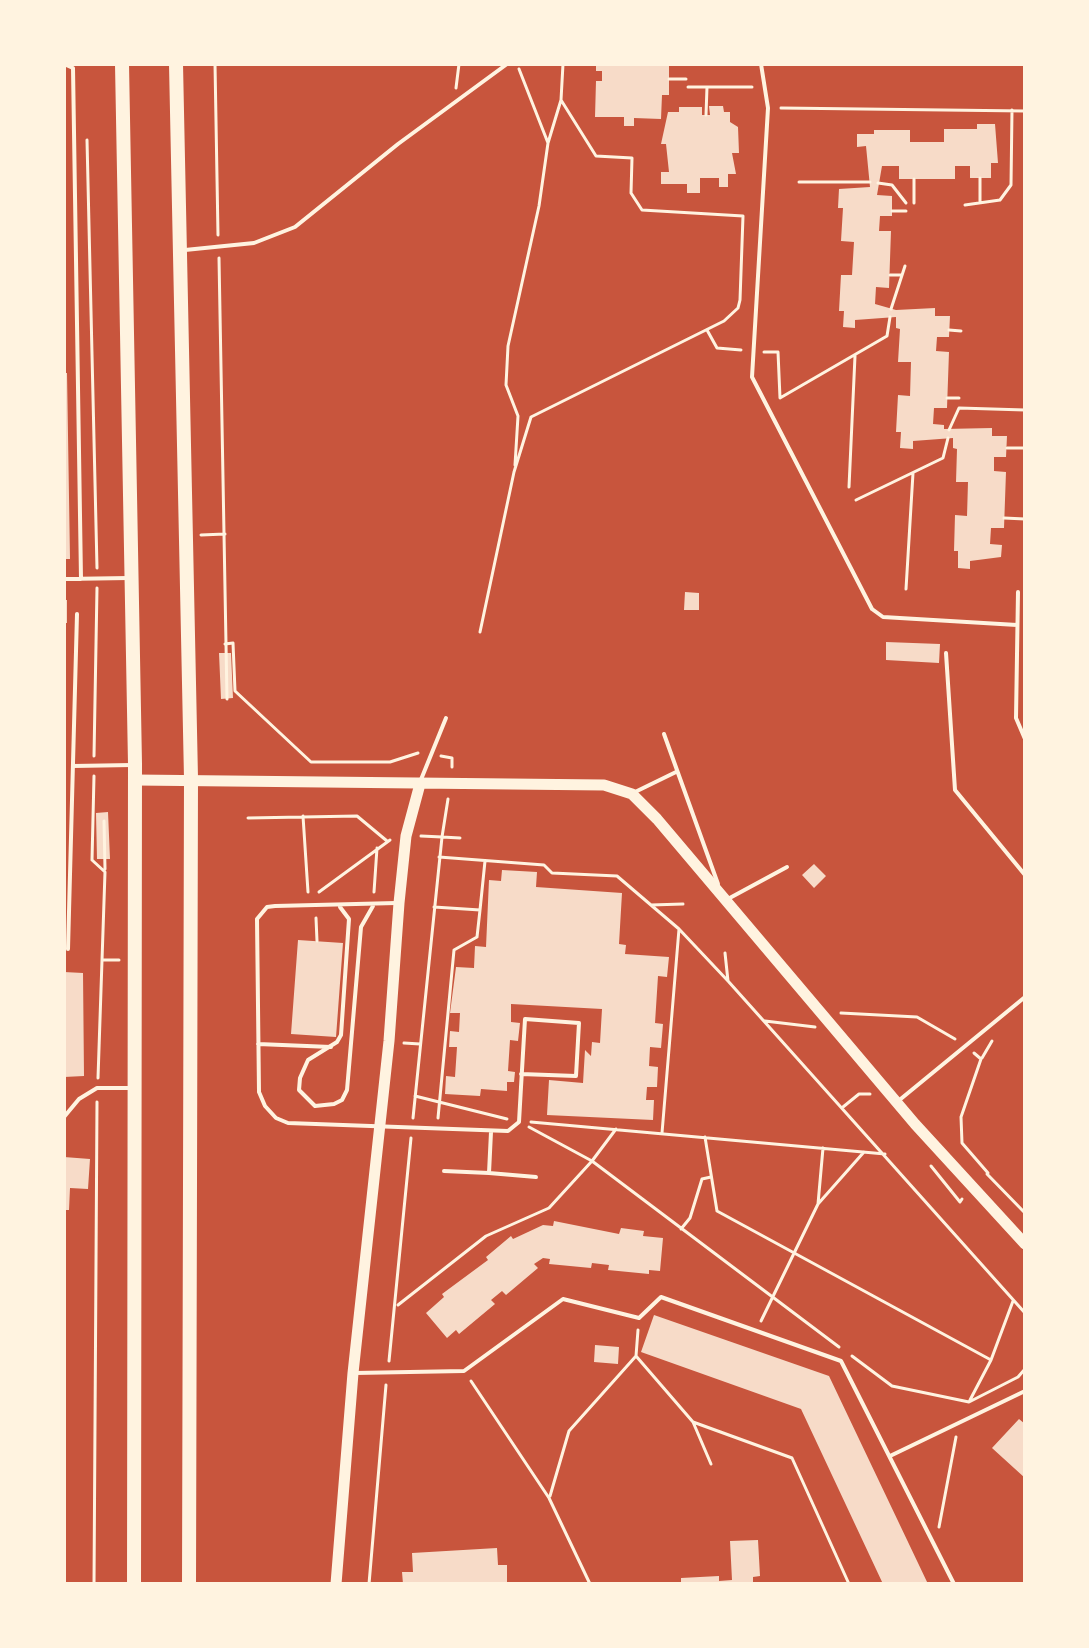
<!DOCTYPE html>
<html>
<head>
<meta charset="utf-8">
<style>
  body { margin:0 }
  #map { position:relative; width:1089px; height:1648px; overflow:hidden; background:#c8553d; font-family:"Open Sans",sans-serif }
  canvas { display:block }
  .frame { position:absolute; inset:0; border:66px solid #fff3e0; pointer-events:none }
</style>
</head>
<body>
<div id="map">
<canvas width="1089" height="1648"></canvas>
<div class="frame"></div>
</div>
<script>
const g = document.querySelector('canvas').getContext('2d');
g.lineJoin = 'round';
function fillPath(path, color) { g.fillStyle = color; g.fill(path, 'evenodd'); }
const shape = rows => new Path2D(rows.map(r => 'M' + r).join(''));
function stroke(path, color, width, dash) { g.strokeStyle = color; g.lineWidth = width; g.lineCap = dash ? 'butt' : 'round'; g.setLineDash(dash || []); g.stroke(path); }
fillPath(shape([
  [596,64,669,64,669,95,662,95,661,119,634,118,634,126,624,126,624,117,595,117,596,81,602,81,602,71,596,71],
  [709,106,723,106,724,112,730,112,730,122,738,127,739,153,732,153,736,174,728,174,728,187,719,187,719,178,700,178,700,193,687,193,687,184,661,184,661,172,669,172,666,144,661,144,668,112,679,112,679,107,702,107,702,115,710,115],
  [977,124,995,124,998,163,991,163,991,178,970,178,970,166,955,166,955,179,899,179,899,166,882,166,877,195,892,196,892,216,880,216,879,231,891,231,889,288,876,287,875,304,896,310,935,308,935,316,950,316,949,337,937,337,936,351,949,352,947,408,934,408,933,424,944,425,944,429,992,428,992,436,1007,436,1006,457,994,457,994,471,1006,472,1004,528,991,528,990,544,1002,545,1001,557,970,561,970,569,958,568,958,551,954,551,955,515,967,516,968,482,956,482,957,449,953,448,953,438,913,441,913,449,900,448,901,432,896,432,898,395,910,396,911,362,898,362,900,329,896,328,896,317,855,320,855,328,843,327,844,311,839,311,841,275,852,275,854,242,841,241,843,208,838,208,839,189,870,187,866,146,857,147,857,134,874,134,874,130,910,130,910,142,944,142,944,129,977,129],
  [64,373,67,373,70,559,64,559],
  [685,592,699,593,699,610,684,610],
  [64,600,67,600,67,623,64,623],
  [886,642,940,644,939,663,886,660],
  [219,653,231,653,233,698,221,699],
  [108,812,110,859,97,859,96,813],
  [814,864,826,876,814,888,802,875],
  [502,870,537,872,536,887,622,893,619,944,626,945,625,954,669,957,667,977,658,976,655,1023,663,1024,661,1048,650,1047,649,1066,658,1067,657,1087,647,1087,646,1100,654,1100,653,1120,547,1115,549,1080,583,1083,585,1050,591,1056,592,1042,600,1043,602,1009,511,1004,511,1022,520,1023,518,1041,510,1040,508,1071,515,1072,514,1082,507,1082,507,1091,481,1089,480,1096,445,1094,446,1076,455,1077,457,1047,449,1047,450,1031,459,1032,460,1013,450,1013,456,967,474,968,475,946,486,947,489,880,501,881],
  [298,940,343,943,336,1037,291,1034],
  [64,972,83,973,84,1076,64,1077],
  [64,1157,90,1159,88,1189,70,1188,69,1210,64,1210],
  [554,1221,619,1234,621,1228,644,1231,643,1236,663,1238,660,1271,649,1270,649,1274,608,1270,609,1265,592,1263,591,1268,549,1264,550,1259,543,1258,534,1264,538,1268,506,1295,502,1291,491,1300,495,1304,459,1334,456,1330,447,1338,426,1313,444,1297,442,1294,488,1260,486,1257,511,1236,513,1239,543,1225,553,1226],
  [654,1315,829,1376,928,1584,883,1584,801,1409,641,1352],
  [595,1345,619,1347,618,1364,594,1362],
  [1019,1419,1025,1424,1025,1478,992,1448],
  [758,1540,760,1576,753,1577,753,1584,681,1584,681,1578,719,1576,719,1581,732,1580,730,1541],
  [497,1548,498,1565,507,1565,507,1582,403,1584,402,1572,413,1572,412,1553]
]), '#f7dbc8');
stroke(shape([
  [215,64,218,235],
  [519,69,548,143],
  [669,79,686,79],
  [688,87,752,87],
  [456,88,459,64],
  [781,108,1025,111],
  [706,115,707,87],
  [87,140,97,568],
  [980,178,980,202],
  [914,179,914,203],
  [799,182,870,182],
  [878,183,892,185,906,203],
  [965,205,1000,200,1011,185,1012,110],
  [892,211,906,211],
  [219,258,227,699],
  [890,275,902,275],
  [891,309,905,266],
  [707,330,717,348,741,350],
  [949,330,961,331],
  [764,352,778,352,780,398,887,336,890,317],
  [947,398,959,398],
  [949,430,959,408,1025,410],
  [1007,448,1025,448],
  [515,465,518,416,506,385,508,346,539,206,548,143,561,100,563,64],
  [849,487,855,356],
  [856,500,943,458,948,438],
  [1004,518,1025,519],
  [201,535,225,534],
  [906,589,913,473],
  [480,632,514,472,531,417,724,321,738,308,740,300,743,216,642,210,631,193,632,158,596,156,561,100],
  [225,644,233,643,235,691,311,762,390,762,418,753],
  [94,756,97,588],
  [441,756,452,758,452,767],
  [94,776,92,860,105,872,98,1078],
  [303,816,308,892],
  [248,818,357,816,387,841],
  [104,821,105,869],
  [421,836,442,837,448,799],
  [439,857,544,865,552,873,617,876,679,929,728,981,1025,1313],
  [319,892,390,840],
  [374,892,377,848],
  [651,905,683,904],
  [434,907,480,910,485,861],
  [316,918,317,941],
  [725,953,728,981],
  [103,960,119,960],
  [841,1013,917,1017,955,1039],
  [765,1021,815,1027],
  [404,1043,420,1044],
  [974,1053,981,1059,961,1117,962,1143,988,1173],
  [982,1058,992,1041],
  [415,1096,507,1119],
  [843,1107,859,1094,870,1094],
  [413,1118,442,837,460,838],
  [438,1118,454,950,477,937,480,910],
  [531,1122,885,1154],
  [529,1127,592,1161,839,1347],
  [662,1133,679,929],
  [705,1137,717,1211,991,1360],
  [931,1166,960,1202,962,1199],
  [987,1174,1025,1213],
  [818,1204,823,1148],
  [681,1229,690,1218,702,1179,711,1177],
  [398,1305,486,1236,549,1208,592,1161,616,1129],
  [761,1321,818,1204,864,1152],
  [638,1330,636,1356,693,1422,792,1458,849,1584],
  [852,1356,892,1386,969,1402,1018,1377,1025,1369],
  [389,1361,411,1138],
  [471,1381,549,1498,590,1584],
  [970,1400,991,1360,1013,1301],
  [693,1422,711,1464],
  [550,1496,569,1431,636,1356],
  [939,1527,956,1437],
  [94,1584,97,1102],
  [369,1584,386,1385]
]), '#fff3e0', 3);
stroke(shape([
  [64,64,73,68,81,579],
  [761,64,768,108,752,377,872,609,883,617,1017,625],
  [185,250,254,243,295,227,398,144,507,64],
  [64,579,129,578],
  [1018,592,1016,718,1025,739],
  [946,653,955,790,1025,875],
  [664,734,718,884],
  [73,766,132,765],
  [420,782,446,718],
  [635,792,676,772],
  [726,900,787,867],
  [396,903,275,906,267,907,257,919,259,1092,265,1106,276,1118,288,1123,508,1131,519,1122,521,1087,525,1019,579,1023,576,1076,521,1074],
  [340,907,349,919,341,1035,337,1042,308,1060,300,1078,299,1090,315,1106,334,1104,342,1100,347,1090,361,927,373,906],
  [68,949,77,614],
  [258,1044,331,1047],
  [897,1102,1025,997],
  [64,1117,79,1099,97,1088,129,1088],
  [491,1132,489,1173,536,1177],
  [444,1171,489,1173],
  [355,1373,464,1371,563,1299,639,1318,661,1297,841,1361,954,1584],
  [890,1456,1025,1391]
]), '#fff3e0', 4);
stroke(shape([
  [135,780,604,785,632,794,657,819,915,1124,1025,1244],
  [336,1584,353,1373,389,1041,399,903,406,836,420,784]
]), '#fff3e0', 11);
stroke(shape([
  [122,64,135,764,134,1584],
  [176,64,191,778,189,1584]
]), '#fff3e0', 14);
</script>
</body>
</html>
